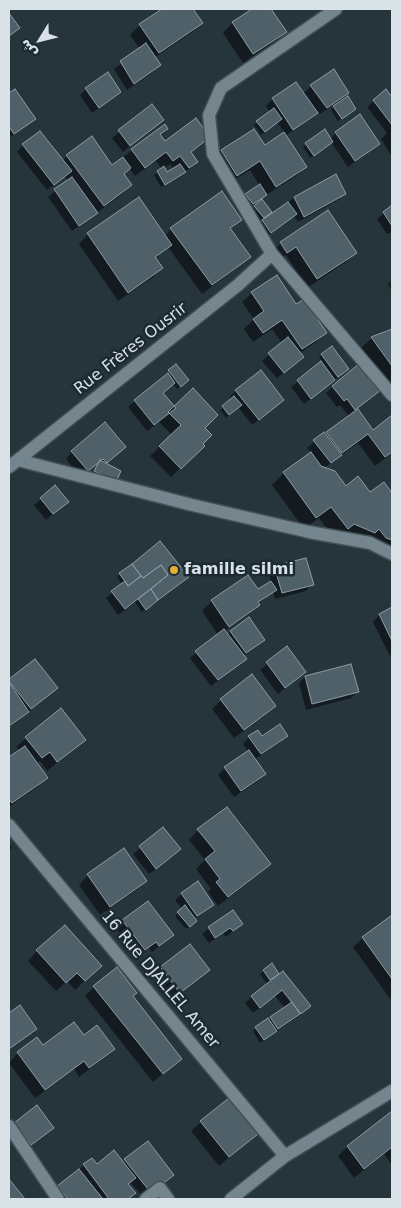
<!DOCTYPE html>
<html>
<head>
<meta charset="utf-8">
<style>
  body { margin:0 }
  #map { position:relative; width:401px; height:1208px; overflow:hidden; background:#26343c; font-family:"DejaVu Sans","Noto Sans Arabic",sans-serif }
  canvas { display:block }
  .frame { position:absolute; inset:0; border:10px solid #d9e2e7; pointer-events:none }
  .north { position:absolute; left:15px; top:15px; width:50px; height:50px; -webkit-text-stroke:4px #1c2a31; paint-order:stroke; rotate:234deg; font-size:14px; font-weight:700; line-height:20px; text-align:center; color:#d9e2e7 }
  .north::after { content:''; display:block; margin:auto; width:18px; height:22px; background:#d9e2e7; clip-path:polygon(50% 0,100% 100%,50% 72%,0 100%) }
</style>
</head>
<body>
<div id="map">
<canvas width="401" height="1208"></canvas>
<div class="frame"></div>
<div class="north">ش</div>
</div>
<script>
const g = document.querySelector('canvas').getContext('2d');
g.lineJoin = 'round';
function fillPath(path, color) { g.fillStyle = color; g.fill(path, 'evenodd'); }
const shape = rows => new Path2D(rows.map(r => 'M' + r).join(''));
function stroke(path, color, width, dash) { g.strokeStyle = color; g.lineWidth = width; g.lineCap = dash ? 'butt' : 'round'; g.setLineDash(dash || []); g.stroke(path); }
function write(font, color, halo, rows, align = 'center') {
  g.font = font + ' "DejaVu Sans",sans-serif'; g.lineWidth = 5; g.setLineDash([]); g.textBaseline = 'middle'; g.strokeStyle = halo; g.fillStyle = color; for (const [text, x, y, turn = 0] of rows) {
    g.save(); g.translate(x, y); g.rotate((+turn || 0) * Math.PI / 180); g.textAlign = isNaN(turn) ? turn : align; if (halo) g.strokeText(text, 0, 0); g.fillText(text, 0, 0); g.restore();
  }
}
fillPath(shape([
  [164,9,192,9,202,23,192,32,154,58,159,65,153,72,127,90,114,69,140,49,130,35,140,25],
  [254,9,269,9,285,32,276,41,243,63,223,33,232,23],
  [296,83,303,94,311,86,348,93,339,102,352,112,338,121,331,110,335,104,320,114,318,111,310,119,285,136,306,167,296,176,249,206,243,198,260,186,250,170,228,184,212,161,222,151,254,130,264,147,285,133,277,122,261,135,254,125,270,112,266,106,272,99],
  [86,89,120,92,92,113,80,95],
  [15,91,34,119,9,138,9,95],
  [386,91,392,99,392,157,381,139,387,133,367,107],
  [152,106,162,120,123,152,112,138],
  [167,128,159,135,165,142,209,137,190,153,197,162,179,177,161,187,154,175,162,169,156,161,135,176,129,168,123,175,131,185,121,195,72,231,48,197,68,181,65,176,47,190,17,152,23,145,62,161,67,156,112,166,132,150],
  [170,164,174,169,166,173,164,169],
  [324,131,330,139,336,133,379,143,348,167,331,142,310,158,303,147],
  [335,176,345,194,338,200,298,222,294,216,264,238,257,228,263,221,294,198],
  [392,206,392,232,387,234,377,219],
  [255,207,267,214,260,220,252,210],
  [241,219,229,230,249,257,239,266,202,294,168,247,155,258,162,268,152,278,118,301,79,244,88,234,165,236,171,229],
  [281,243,355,253,346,262,307,288,286,255,277,261,271,253],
  [276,276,296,306,317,320,325,333,316,342,300,353,296,363,277,378,262,361,282,343,272,329,253,342,244,329,254,319,242,302,252,293],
  [392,280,392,291,388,284],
  [392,329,392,387,360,349,372,338],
  [322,354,344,372,304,404,291,387,322,362,319,357],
  [176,365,185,383,177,389,173,384,162,393,174,408,203,428,201,444,203,446,171,477,150,456,172,435,159,422,147,431,128,407,166,376,166,374],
  [333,386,373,396,348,415,340,405,337,407,326,393],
  [236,390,276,406,252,425,238,407,226,418,220,410,232,400,230,397],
  [392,417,392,453,375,466,358,443,324,468,345,487,370,494,384,484,392,495,392,556,374,549,335,540,319,518,304,529,272,485,284,473,311,453,307,448,323,434,325,436,327,433,373,431],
  [72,452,118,453,106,464,115,481,92,474,98,466,96,464,81,477,66,459],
  [55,487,60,508,46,520,34,505],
  [160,543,188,577,142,612,135,602,118,615,106,598,122,584,117,577],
  [275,567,312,584,306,591,275,599,273,591,258,604,249,614,224,631,227,635,231,632,263,639,243,656,245,659,239,665,211,686,190,658,218,635,202,611,212,601,248,576,258,591,271,582,269,574],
  [392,609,392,655,390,656,373,622,379,615],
  [286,648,304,672,278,694,260,670],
  [35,660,56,688,21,718,9,727,9,681],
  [350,665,357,692,351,698,306,710,299,683,305,677],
  [221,700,274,705,265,715,234,738,212,709],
  [286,736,280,742,254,760,264,774,258,781,234,797,218,775,225,768,249,752,243,744,249,737,262,738],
  [26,738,84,740,47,771,40,761,36,764,46,778,37,787,9,807,9,759,20,751,16,747],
  [163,829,173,856,149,874,133,854],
  [198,830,269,864,260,873,218,906,208,892,211,889,196,869,205,860,189,840],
  [9,843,12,848,9,851],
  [88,875,146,881,136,890,100,915,79,885],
  [182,894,213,904,194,919,193,924,186,929,175,916,182,909,175,900],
  [148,902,172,935,152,952,149,948,138,956,116,928],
  [392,916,392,999,391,1000,353,947,363,938],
  [241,924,226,937,223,933,209,943,202,934,209,928],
  [37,951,91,975,75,990,67,981,56,991,28,961],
  [272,965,279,975,309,1006,303,1013,260,1043,253,1031,285,1008,275,996,253,1013,245,1003,267,984,260,974],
  [161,968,202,976,173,998,155,975],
  [94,987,181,1058,153,1082,85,996],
  [20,1006,36,1028,9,1049,9,1015],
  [84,1037,113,1049,104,1058,79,1077,74,1069,35,1098,9,1063,18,1053],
  [36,1107,52,1128,24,1151,9,1131],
  [392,1113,392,1165,384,1154,354,1178,338,1156,347,1147],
  [201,1122,256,1134,219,1166,191,1131],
  [91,1159,96,1166,123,1163,125,1160,172,1174,144,1198,130,1182,128,1185,134,1193,128,1199,57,1199,52,1193]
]), '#0007');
const building = shape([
  [162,9,193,9,203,23,159,53,139,24,162,9],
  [252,9,271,9,287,32,253,54,232,22,252,9],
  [9,13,20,28,9,36,9,13],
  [146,43,161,65,134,84,120,61,146,43],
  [334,69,349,93,327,108,310,85,334,69],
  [108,72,121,92,99,108,85,88,108,72],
  [296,82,318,113,293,130,272,98,296,82],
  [15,89,36,119,14,134,9,127,9,93,15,89],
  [386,89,392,97,392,125,373,100,386,89],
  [348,96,356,109,342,119,333,106,348,96],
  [152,104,164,120,130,146,118,130,152,104],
  [274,108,282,119,265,132,256,121,274,108],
  [360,114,380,144,355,161,335,132,360,114],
  [196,118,210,137,191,152,198,162,189,168,180,156,173,161,166,152,145,168,131,149,165,124,168,129,160,134,165,141,196,118],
  [254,129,265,145,284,132,307,167,276,187,260,161,237,176,221,150,254,129],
  [325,129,333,142,314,156,305,143,325,129],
  [40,131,72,171,54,185,22,144,40,131],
  [92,136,112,165,123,157,131,168,124,174,132,185,104,206,66,155,92,136],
  [180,164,186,172,165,185,157,171,164,166,167,172,180,164],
  [336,174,346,194,304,217,294,197,336,174],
  [72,177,98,213,79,226,54,189,72,177],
  [260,184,267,195,253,204,245,194,260,184],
  [222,191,242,220,230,228,251,257,212,285,170,228,222,191],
  [139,197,172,245,155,257,163,268,128,293,87,233,139,197],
  [262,199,272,212,264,218,254,206,262,199],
  [288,202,297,214,271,233,262,220,288,202],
  [392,205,392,226,383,212,392,205],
  [328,210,357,253,317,279,296,247,287,253,280,242,328,210],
  [277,275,296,304,306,298,321,319,318,320,327,333,302,349,282,320,263,333,253,319,264,311,251,292,277,275],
  [392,329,392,366,371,337,392,329],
  [288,337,304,357,284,373,268,353,288,337],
  [332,346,349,369,338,377,321,354,332,346],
  [321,361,335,380,311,399,297,380,321,361],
  [360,363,381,390,355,410,347,399,344,401,332,386,360,363],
  [176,364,189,380,181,387,168,370,176,364],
  [261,370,284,400,259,420,235,390,261,370],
  [168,373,175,383,163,393,176,408,154,425,134,400,168,373],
  [193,388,218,415,205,428,212,435,203,444,205,446,181,469,159,446,181,425,168,412,193,388],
  [234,396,242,405,229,415,222,406,234,396],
  [358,409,373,430,392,415,392,452,385,457,368,434,342,453,326,432,358,409],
  [105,422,126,447,107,463,103,459,88,471,71,451,105,422],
  [324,432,342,455,331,463,313,440,324,432],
  [311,452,321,466,335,471,346,486,358,476,370,492,384,482,392,493,392,540,386,538,379,529,375,533,354,524,348,529,331,507,316,518,283,472,311,452],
  [100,460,121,471,116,482,94,471,100,460],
  [55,485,69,502,53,514,40,498,55,485],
  [160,541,189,577,158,600,151,589,168,575,161,565,143,578,132,564,160,541],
  [306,558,314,585,282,593,274,566,306,558],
  [132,564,141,576,128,586,119,573,132,564],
  [161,565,168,575,125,609,111,591,125,581,128,586,141,576,143,578,161,565],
  [248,575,258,589,271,581,277,590,258,602,260,605,229,627,211,600,248,575],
  [151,589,158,600,146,610,138,599,151,589],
  [392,607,392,641,379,614,392,607],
  [249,617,265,640,246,653,230,631,249,617],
  [224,629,247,659,218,680,195,651,224,629],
  [287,646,306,672,285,688,266,662,287,646],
  [35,659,58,688,31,709,9,681,9,679,35,659],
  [351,664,359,692,312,704,305,676,351,664],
  [252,674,276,706,244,730,220,699,252,674],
  [9,682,29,712,9,726,9,682],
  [61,708,86,740,57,762,50,752,42,758,25,737,61,708],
  [280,724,288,736,261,754,248,736,258,730,262,736,280,724],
  [25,746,48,778,12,803,9,799,9,757,25,746],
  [249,750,266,774,241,791,224,767,249,750],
  [227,807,271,864,228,897,216,882,220,879,205,859,215,851,197,829,227,807],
  [163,827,181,849,156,869,139,846,163,827],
  [124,848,147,881,110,907,87,874,124,848],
  [198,881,214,905,197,916,181,893,198,881],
  [148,901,174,935,159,946,156,942,145,950,122,920,148,901],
  [185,905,197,921,190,927,177,912,185,905],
  [233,910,243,924,233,931,230,928,215,938,208,927,233,910],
  [392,915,392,979,362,937,392,915],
  [65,925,102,966,85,981,77,973,66,983,36,950,65,925],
  [190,944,210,970,180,993,160,967,190,944],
  [272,963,279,974,270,980,263,970,272,963],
  [117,967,137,993,133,996,182,1059,163,1074,93,986,117,967],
  [283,971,311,1006,301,1014,282,990,260,1008,251,996,283,971],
  [292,1002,300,1014,278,1029,270,1017,292,1002],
  [20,1005,37,1029,9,1049,9,1013,20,1005],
  [268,1018,277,1031,264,1040,255,1027,268,1018],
  [74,1022,84,1035,97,1025,115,1049,89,1068,84,1061,45,1090,17,1052,37,1037,43,1045,74,1022],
  [229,1098,258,1134,229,1157,200,1121,229,1098],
  [37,1105,54,1128,31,1145,14,1123,37,1105],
  [392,1111,392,1147,364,1169,347,1146,392,1111],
  [148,1141,174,1175,151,1193,124,1159,148,1141],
  [114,1150,136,1178,128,1184,136,1193,128,1199,109,1199,83,1164,92,1158,97,1164,114,1150],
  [79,1169,103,1199,68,1199,57,1186,79,1169],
  [9,1179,25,1199,9,1199,9,1179]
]);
fillPath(building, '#506068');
stroke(building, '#8b9ca5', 1);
const minor = shape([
  [336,9,221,88,209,115,213,154,272,254,392,395],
  [18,460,192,505,309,532,370,543,392,554],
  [9,467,238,285,272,254],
  [9,825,285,1156],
  [9,1126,58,1199],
  [146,1199,160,1188,168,1199],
  [231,1199,285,1156,392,1091]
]);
stroke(minor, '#434f56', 15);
stroke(minor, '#75858e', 12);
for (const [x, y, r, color] of [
  [174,570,5,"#e4ad35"]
]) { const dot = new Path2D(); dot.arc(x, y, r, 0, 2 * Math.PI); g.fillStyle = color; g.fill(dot); stroke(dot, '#1c2a31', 2); }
write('16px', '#d9e2e7', '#1c2a31', [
  ["Rue Frères Ousrir",131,349,-38],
  ["16 Rue DJALLEL Amer",160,980,50]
]);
write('bold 16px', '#d9e2e7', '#1c2a31', [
  ["famille silmi",184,570]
], 'left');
</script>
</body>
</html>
